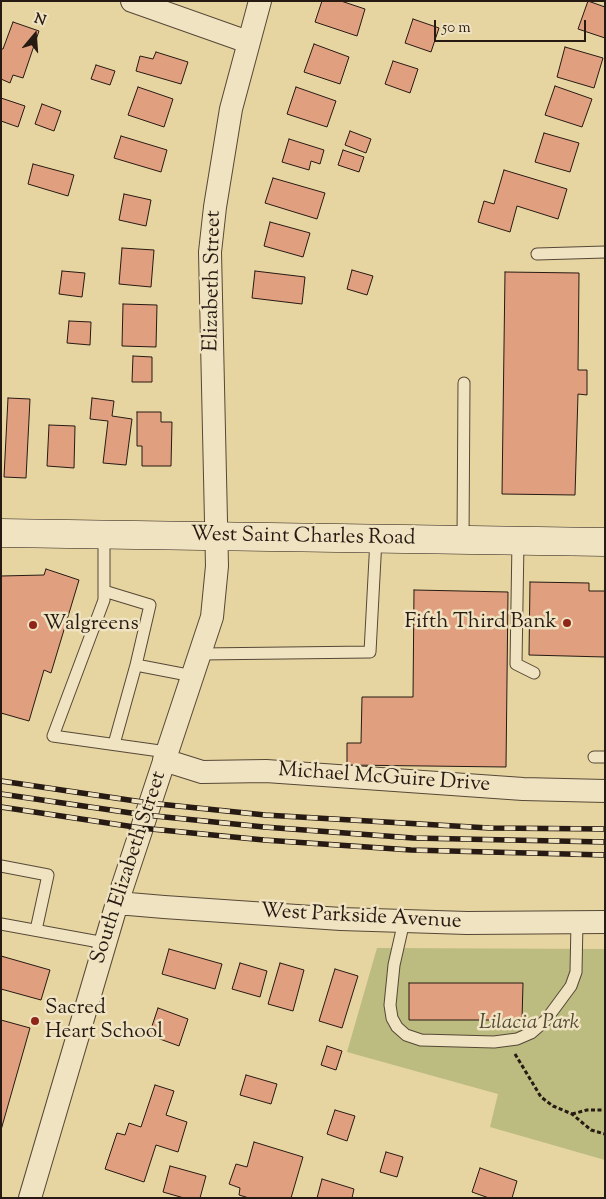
<!DOCTYPE html>
<html>
<head>
<meta charset="utf-8">
<style>
  body { margin:0 }
  #map { position:relative; width:606px; height:1199px; overflow:hidden; background:#e6d4a1; font-family:"Sorts Mill Goudy",serif }
  canvas { display:block }
  .frame { position:absolute; inset:0; border:2px solid #261a13; pointer-events:none }
  .north { position:absolute; left:10px; top:10px; width:50px; height:50px; -webkit-text-stroke:4px #efe3c2; paint-order:stroke; rotate:18deg; font-size:14px; font-weight:700; line-height:20px; text-align:center; color:#261a13 }
  .north::after { content:''; display:block; margin:auto; width:18px; height:22px; background:#261a13; clip-path:polygon(50% 0,100% 100%,50% 72%,0 100%) }
  .scale { position:absolute; left:434px; top:20px; width:152px; height:22px; box-sizing:border-box; border:2px solid #261a13; border-top:0; padding-left:6px; font-size:15px; line-height:18px; white-space:nowrap; color:#261a13; -webkit-text-stroke:4px #efe3c2; paint-order:stroke }
</style>
</head>
<body>
<div id="map">
<canvas width="606" height="1199"></canvas>
<div class="frame"></div>
<div class="north">N</div>
<div class="scale">50 m</div>
</div>
<script>
const g = document.querySelector('canvas').getContext('2d');
g.lineJoin = 'round';
function fillPath(path, color) { g.fillStyle = color; g.fill(path, 'evenodd'); }
const shape = rows => new Path2D(rows.map(r => 'M' + r).join(''));
function stroke(path, color, width, dash) { g.strokeStyle = color; g.lineWidth = width; g.lineCap = dash ? 'butt' : 'round'; g.setLineDash(dash || []); g.stroke(path); }
function write(font, color, halo, rows, align = 'center') {
  g.font = font + ' "Sorts Mill Goudy",serif'; g.lineWidth = 5; g.setLineDash([]); g.textBaseline = 'middle'; g.strokeStyle = halo; g.fillStyle = color; for (const [text, x, y, turn = 0] of rows) {
    g.save(); g.translate(x, y); g.rotate((+turn || 0) * Math.PI / 180); g.textAlign = isNaN(turn) ? turn : align; if (halo) g.strokeText(text, 0, 0); g.fillText(text, 0, 0); g.restore();
  }
}
fillPath(shape([
  [377,948,605,949,605,1160,490,1127,498,1094,347,1052]
]), '#bcbb80');
const building = shape([
  [322,1,341,1,365,9,357,36,315,22,322,1],
  [588,1,605,7,605,38,578,29,588,1],
  [413,19,439,28,431,52,405,43,413,19],
  [13,22,39,31,23,78,13,75,10,83,1,79,1,49,3,49,13,22],
  [314,44,349,57,340,84,304,72,314,44],
  [565,47,603,58,594,88,557,77,565,47],
  [156,52,188,62,181,84,136,71,140,56,153,59,156,52],
  [393,61,418,69,410,93,385,84,393,61],
  [96,65,115,71,110,85,91,79,96,65],
  [555,86,592,99,582,127,545,115,555,86],
  [138,87,173,99,164,127,128,115,138,87],
  [296,87,336,101,327,127,287,114,296,87],
  [1,98,25,106,18,127,1,121,1,98],
  [42,104,61,111,54,131,35,124,42,104],
  [350,131,371,139,366,153,345,145,350,131],
  [544,133,579,143,570,172,535,162,544,133],
  [121,136,167,150,161,172,114,158,121,136],
  [289,139,324,150,320,164,311,161,309,170,282,162,289,139],
  [343,150,364,157,359,172,338,165,343,150],
  [33,164,74,175,68,196,28,184,33,164],
  [504,170,567,189,558,219,517,206,510,232,478,222,484,201,494,204,504,170],
  [273,178,325,193,317,219,265,203,273,178],
  [124,194,151,200,146,226,119,220,124,194],
  [270,222,310,233,303,257,264,246,270,222],
  [122,248,154,250,151,287,119,284,122,248],
  [352,270,373,276,367,295,347,289,352,270],
  [62,271,85,273,82,297,59,294,62,271],
  [255,271,305,277,302,304,252,298,255,271],
  [505,272,579,273,578,370,587,370,587,395,578,394,575,495,502,494,505,272],
  [123,304,157,305,156,347,122,346,123,304],
  [69,321,91,322,90,345,67,343,69,321],
  [133,356,152,357,152,382,132,382,133,356],
  [8,398,30,399,26,478,4,477,8,398],
  [92,398,114,401,112,416,132,419,126,465,103,463,108,421,90,419,92,398],
  [137,412,161,412,161,422,172,422,171,466,142,466,142,446,137,446,137,412],
  [49,425,75,426,74,468,47,466,49,425],
  [46,569,79,580,51,673,44,670,29,721,1,713,1,576,44,575,46,569],
  [530,582,589,583,589,591,605,591,605,657,529,655,530,582],
  [414,590,508,592,506,767,347,765,347,743,361,743,362,697,413,697,414,590],
  [169,949,222,964,215,989,162,974,169,949],
  [1,956,50,970,41,1000,1,989,1,956],
  [240,963,267,971,260,997,232,989,240,963],
  [280,963,304,970,293,1011,268,1004,280,963],
  [335,969,358,976,342,1028,319,1021,335,969],
  [409,983,523,983,522,1020,409,1020,409,983],
  [158,1008,188,1019,179,1046,149,1035,158,1008],
  [1,1020,30,1028,1,1130,1,1020],
  [327,1046,342,1051,336,1070,321,1065,327,1046],
  [246,1075,277,1084,271,1104,240,1095,246,1075],
  [155,1085,174,1091,166,1115,187,1122,178,1152,156,1145,144,1182,105,1169,117,1133,125,1135,129,1123,141,1127,155,1085],
  [335,1110,355,1116,347,1141,327,1134,335,1110],
  [254,1142,303,1157,291,1198,249,1198,239,1195,240,1188,229,1184,236,1164,247,1167,254,1142],
  [386,1152,403,1157,397,1177,380,1172,386,1152],
  [170,1166,206,1176,200,1198,184,1198,163,1192,170,1166],
  [480,1168,517,1181,512,1198,489,1198,472,1192,480,1168],
  [322,1179,354,1189,352,1198,317,1198,322,1179]
]);
fillPath(building, '#e09f7e');
stroke(building, '#261a13', 1);
const lane = shape([
  [537,254,605,252],
  [104,535,104,600,53,736,167,752],
  [463,540,464,383],
  [518,541,516,664,534,673],
  [104,591,150,605,136,665],
  [201,654,370,652,376,539],
  [114,744,136,665,193,676],
  [594,757,605,757],
  [1,866,48,875,36,930],
  [404,921,394,965,390,1005,392,1018,397,1027,406,1035,421,1040,494,1042,517,1039,531,1033,546,1020,571,986,576,972,577,922],
  [1,924,105,943]
]);
const street = shape([
  [132,1,248,42],
  [164,760,202,772,266,771,523,789,605,791],
  [117,903,164,907,341,919,467,923,605,922],
  [30,1198,117,903,212,617,217,566,210,252,215,207,231,109,260,1]
]);
const secondary = shape([
  [1,533,605,542]
]);
stroke(lane, '#564836', 13);
stroke(street, '#564836', 24);
stroke(secondary, '#261a13', 29);
stroke(shape([
  [515,1054,541,1097,553,1106,572,1114,591,1130,605,1134],
  [572,1114,587,1110,605,1110]
]), '#261a13', 3, [4, 2.5]);
stroke(lane, '#efe3c2', 11);
stroke(street, '#efe3c2', 22);
stroke(secondary, '#efe3c2', 28);
const rail = shape([
  [1,781,149,803,265,815,489,828,605,829],
  [1,794,145,815,264,827,413,838,605,842],
  [1,807,141,828,264,840,411,850,605,855]
]);
stroke(rail, '#261a13', 5.5);
stroke(rail, '#efe3c2', 4, [11]);
for (const [x, y, r, color] of [
  [567,623,5,"#8f2418"],
  [33,625,5,"#8f2418"],
  [35,1021,5,"#8f2418"]
]) { const dot = new Path2D(); dot.arc(x, y, r, 0, 2 * Math.PI); g.fillStyle = color; g.fill(dot); stroke(dot, '#efe3c2', 2); }
write('21px', '#261a13', '#efe3c2', [
  ["Elizabeth Street",214,281,-89],
  ["West Saint Charles Road",303,538,1],
  ["Michael McGuire Drive",384,779,4],
  ["South Elizabeth Street",130,868,-72],
  ["West Parkside Avenue",361,918,3]
]);
write('21px', '#261a13', '#efe3c2', [
  ["Fifth Third Bank",557,623,"right"],
  ["Walgreens",43,625],
  ["Sacred",45,1009],
  ["Heart School",45,1033]
], 'left');
write('italic 21px', '#534a34', '#efe3c2', [
  ["Lilacia Park",529,1024]
]);
</script>
</body>
</html>
